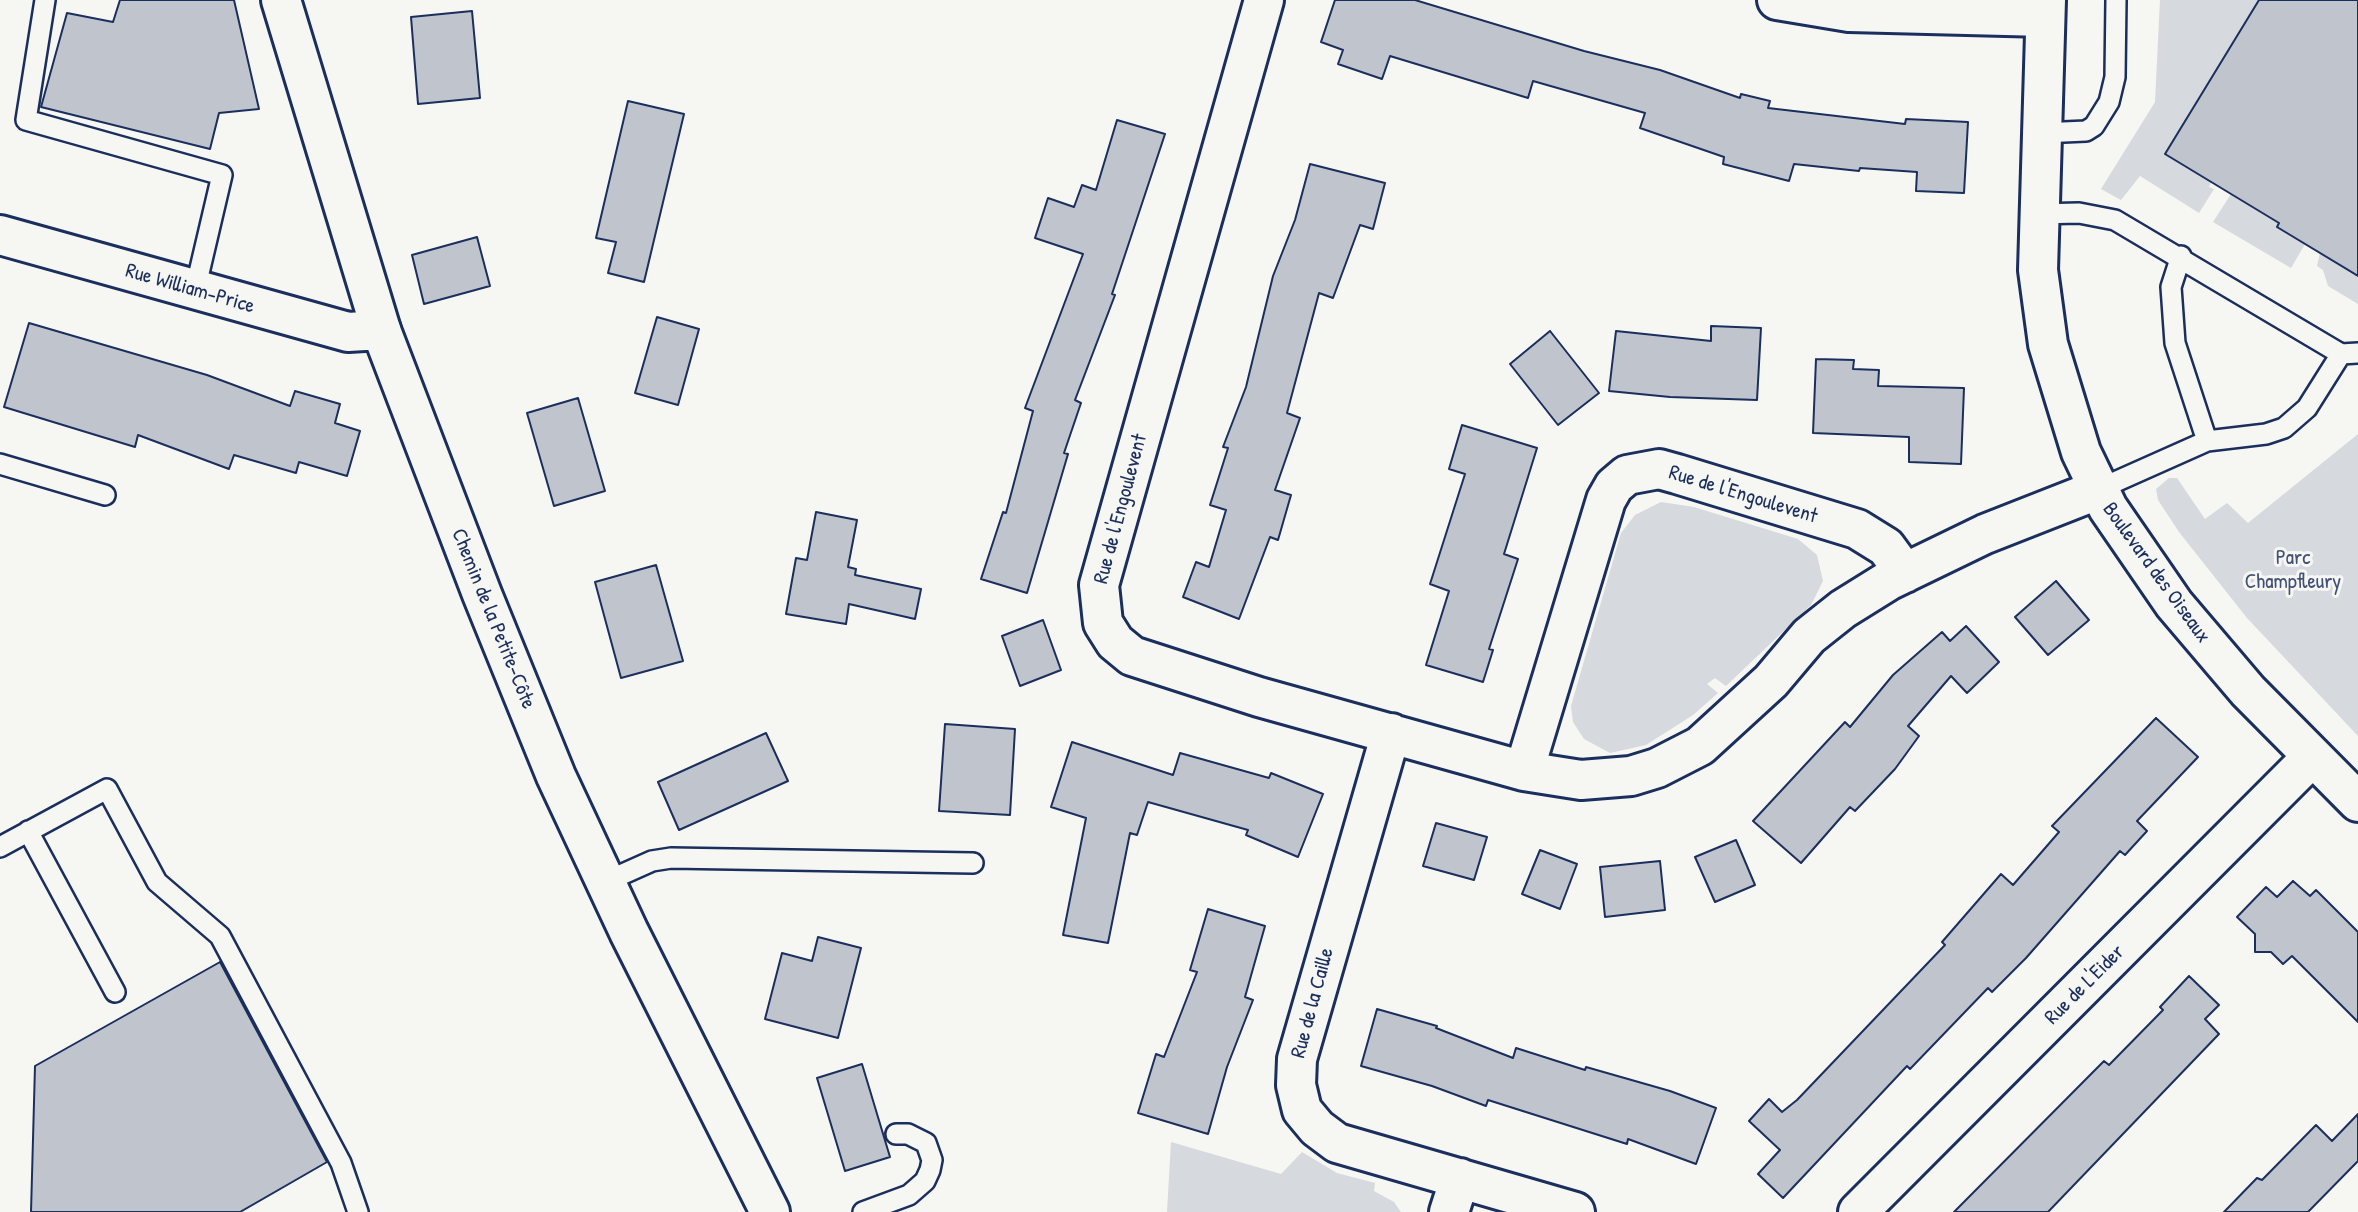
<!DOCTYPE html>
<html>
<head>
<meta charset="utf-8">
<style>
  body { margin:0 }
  canvas { display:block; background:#f6f6f2 }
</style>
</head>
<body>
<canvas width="2358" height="1212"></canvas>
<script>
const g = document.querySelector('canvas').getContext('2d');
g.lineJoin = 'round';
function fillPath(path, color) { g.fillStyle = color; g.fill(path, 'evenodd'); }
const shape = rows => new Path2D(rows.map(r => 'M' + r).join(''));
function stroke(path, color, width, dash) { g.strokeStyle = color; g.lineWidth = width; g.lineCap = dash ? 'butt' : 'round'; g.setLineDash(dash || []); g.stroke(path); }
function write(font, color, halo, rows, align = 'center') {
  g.font = font + ' "Patrick Hand",sans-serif'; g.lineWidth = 6; g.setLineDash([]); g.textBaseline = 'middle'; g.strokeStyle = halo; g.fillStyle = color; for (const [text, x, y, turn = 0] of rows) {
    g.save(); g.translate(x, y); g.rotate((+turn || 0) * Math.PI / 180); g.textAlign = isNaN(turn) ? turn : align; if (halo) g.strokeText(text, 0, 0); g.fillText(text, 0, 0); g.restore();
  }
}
fillPath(shape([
  [2160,0,2259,0,2165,153,2211,182,2209,187,2214,189,2199,213,2140,176,2121,200,2101,189,2155,102],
  [2231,194,2291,203,2277,227,2305,244,2291,268,2213,222],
  [2320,253,2358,276,2358,304,2328,286,2323,270,2317,266],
  [2358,434,2358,736,2247,618,2179,532,2158,500,2156,489,2169,478,2177,478,2205,519,2227,503,2248,523],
  [1661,502,1694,507,1798,539,1817,555,1823,581,1811,605,1726,686,1715,678,1707,684,1718,693,1693,715,1646,745,1610,753,1584,739,1573,722,1571,706,1621,533,1635,515],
  [1171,1142,1281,1174,1302,1152,1337,1173,1375,1183,1374,1191,1394,1202,1401,1212,1167,1212]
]), '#d6d9dd');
const building = shape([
  [120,0,234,0,259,109,219,113,210,149,41,107,67,13,113,22,120,0],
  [1335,0,1415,0,1584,51,1660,70,1740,98,1741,94,1770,101,1768,108,1905,124,1906,119,1968,122,1964,193,1916,191,1917,172,1860,168,1859,171,1794,164,1789,181,1723,164,1724,157,1640,128,1645,113,1533,81,1528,98,1390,56,1382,79,1338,64,1343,50,1321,42,1335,0],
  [2259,0,2358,0,2358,276,2277,227,2279,223,2165,154,2259,0],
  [472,11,480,98,418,104,411,17,472,11],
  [628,101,684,114,644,282,608,273,616,242,596,238,628,101],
  [1117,120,1165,134,1112,294,1115,295,1075,400,1081,403,1064,453,1068,454,1027,593,981,579,1003,512,1006,513,1033,411,1025,408,1083,254,1035,238,1048,198,1074,207,1082,185,1096,190,1117,120],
  [1310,164,1385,183,1373,229,1360,225,1333,298,1319,293,1287,413,1300,418,1275,490,1291,495,1278,540,1270,537,1239,619,1183,597,1196,562,1209,567,1226,510,1210,505,1228,448,1223,447,1246,387,1273,276,1295,220,1310,164],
  [477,237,490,286,424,304,412,255,477,237],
  [657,317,699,329,678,405,635,393,657,317],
  [29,323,207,375,290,406,295,391,340,404,335,423,360,431,347,476,299,462,296,473,234,455,229,469,138,435,135,447,4,407,29,323],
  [1711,326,1761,328,1757,400,1670,397,1609,391,1616,331,1711,341,1711,326],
  [1550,331,1599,393,1558,425,1510,364,1550,331],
  [1816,359,1854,360,1853,369,1879,370,1878,386,1964,388,1961,464,1909,462,1909,437,1813,433,1816,359],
  [578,398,605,491,554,506,527,413,578,398],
  [1462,425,1537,448,1504,554,1518,559,1489,649,1493,650,1483,682,1426,665,1449,591,1430,584,1465,474,1449,469,1462,425],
  [816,512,857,520,848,567,856,569,855,575,921,589,915,619,849,604,846,624,786,614,796,558,807,560,816,512],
  [656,565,683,661,621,678,595,582,656,565],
  [2056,581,2089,620,2048,655,2015,617,2056,581],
  [1043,620,1061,670,1020,686,1002,636,1043,620],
  [1966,626,1999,662,1967,693,1951,676,1908,726,1919,736,1895,769,1855,811,1850,807,1801,863,1753,821,1845,722,1850,727,1893,675,1942,632,1950,641,1966,626],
  [2156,718,2198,757,2137,821,2147,831,2125,855,2120,851,2026,958,1992,992,1988,988,1910,1069,1907,1066,1783,1198,1758,1174,1780,1150,1749,1121,1769,1099,1782,1112,1797,1100,1945,945,1942,942,2001,874,2013,885,2059,832,2052,826,2156,718],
  [945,724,1015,729,1010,815,939,811,945,724],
  [766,733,788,781,679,830,658,782,766,733],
  [1072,742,1173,775,1180,753,1269,778,1271,773,1323,794,1298,857,1246,835,1248,830,1148,802,1137,835,1130,833,1108,943,1063,935,1086,818,1051,807,1072,742],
  [1436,823,1487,837,1474,880,1423,866,1436,823],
  [1736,840,1755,885,1715,902,1695,857,1736,840],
  [1540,850,1577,864,1560,909,1522,894,1540,850],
  [1660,861,1665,910,1605,917,1600,867,1660,861],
  [2293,881,2310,896,2316,890,2358,932,2358,1022,2292,956,2283,964,2271,952,2255,952,2255,934,2237,917,2266,887,2277,897,2293,881],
  [1208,909,1265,926,1245,997,1253,1000,1227,1067,1208,1134,1138,1113,1156,1054,1164,1057,1197,972,1190,970,1208,909],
  [818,937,861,948,838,1038,765,1019,782,953,812,961,818,937],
  [220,962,327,1162,240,1212,31,1212,35,1066,220,962],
  [2189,976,2219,1005,2205,1019,2219,1034,2048,1212,1954,1212,2104,1061,2109,1065,2163,1010,2160,1007,2189,976],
  [1377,1009,1437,1026,1436,1028,1513,1058,1516,1048,1585,1070,1586,1067,1670,1091,1716,1108,1696,1164,1628,1139,1627,1144,1488,1100,1486,1106,1432,1086,1361,1066,1377,1009],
  [862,1064,890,1157,845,1171,817,1078,862,1064],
  [2358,1114,2358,1161,2308,1212,2224,1212,2257,1178,2262,1180,2316,1125,2332,1141,2358,1114]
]);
fillPath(building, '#c0c4cd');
stroke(building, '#1b2f5e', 2);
const lane = shape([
  [45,0,26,120,222,175,195,290],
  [2041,133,2086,131,2094,126,2109,102,2115,77,2116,0],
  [2037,214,2079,213,2115,220,2341,354,2358,353],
  [2181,256,2171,287,2175,343,2207,441],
  [0,464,105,495],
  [2097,490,2207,441,2266,434,2284,428,2307,408,2341,354],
  [28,831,115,992],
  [0,847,107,789,157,882,220,936,341,1163,358,1212],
  [605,882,652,861,671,858,973,863],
  [863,1212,909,1195,925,1181,930,1170,932,1160,926,1143,908,1134,896,1134]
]);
const street = shape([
  [281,0,381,330],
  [1264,0,1099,585,1103,623,1115,642,1132,656,1259,697,1524,771,1581,780,1631,776,1657,768,1700,746,1771,681,1809,636,1843,609,1888,581,1985,534,2097,490],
  [1777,0,1849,12,2045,17],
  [1391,733,1297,1059,1296,1085,1302,1110,1317,1128,1337,1143,1575,1212],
  [1524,771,1606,500,1614,486,1627,475,1659,469,1677,474,1857,529,1886,547,1905,573],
  [1449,1212,1460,1178],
  [1858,1212,2312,757]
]);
const secondary = shape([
  [2046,0,2038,270,2048,344,2081,452,2108,508,2174,604,2248,691,2358,802],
  [0,235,348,332,381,330,482,594,556,776,629,932,770,1212]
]);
stroke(lane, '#1b2f5e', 24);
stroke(street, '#1b2f5e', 44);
stroke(secondary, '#1b2f5e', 44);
stroke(lane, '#f6f6f2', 19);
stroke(street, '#f6f6f2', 38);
stroke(secondary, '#f6f6f2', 38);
write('21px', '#1b2f5e', '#f6f6f2', [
  ["Rue William-Price",190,289,16],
  ["Rue de l'Engoulevent",1743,495,17],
  ["Rue de l'Engoulevent",1121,509,-75],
  ["Boulevard des Oiseaux",2156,573,54],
  ["Chemin de la Petite-Côte",493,619,68],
  ["Rue de L'Eider",2085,985,-45],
  ["Rue de la Caille",1313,1003,-75]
]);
write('21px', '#405177', '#f6f6f2', [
  ["Parc",2293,558],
  ["Champfleury",2293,582]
]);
</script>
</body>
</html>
